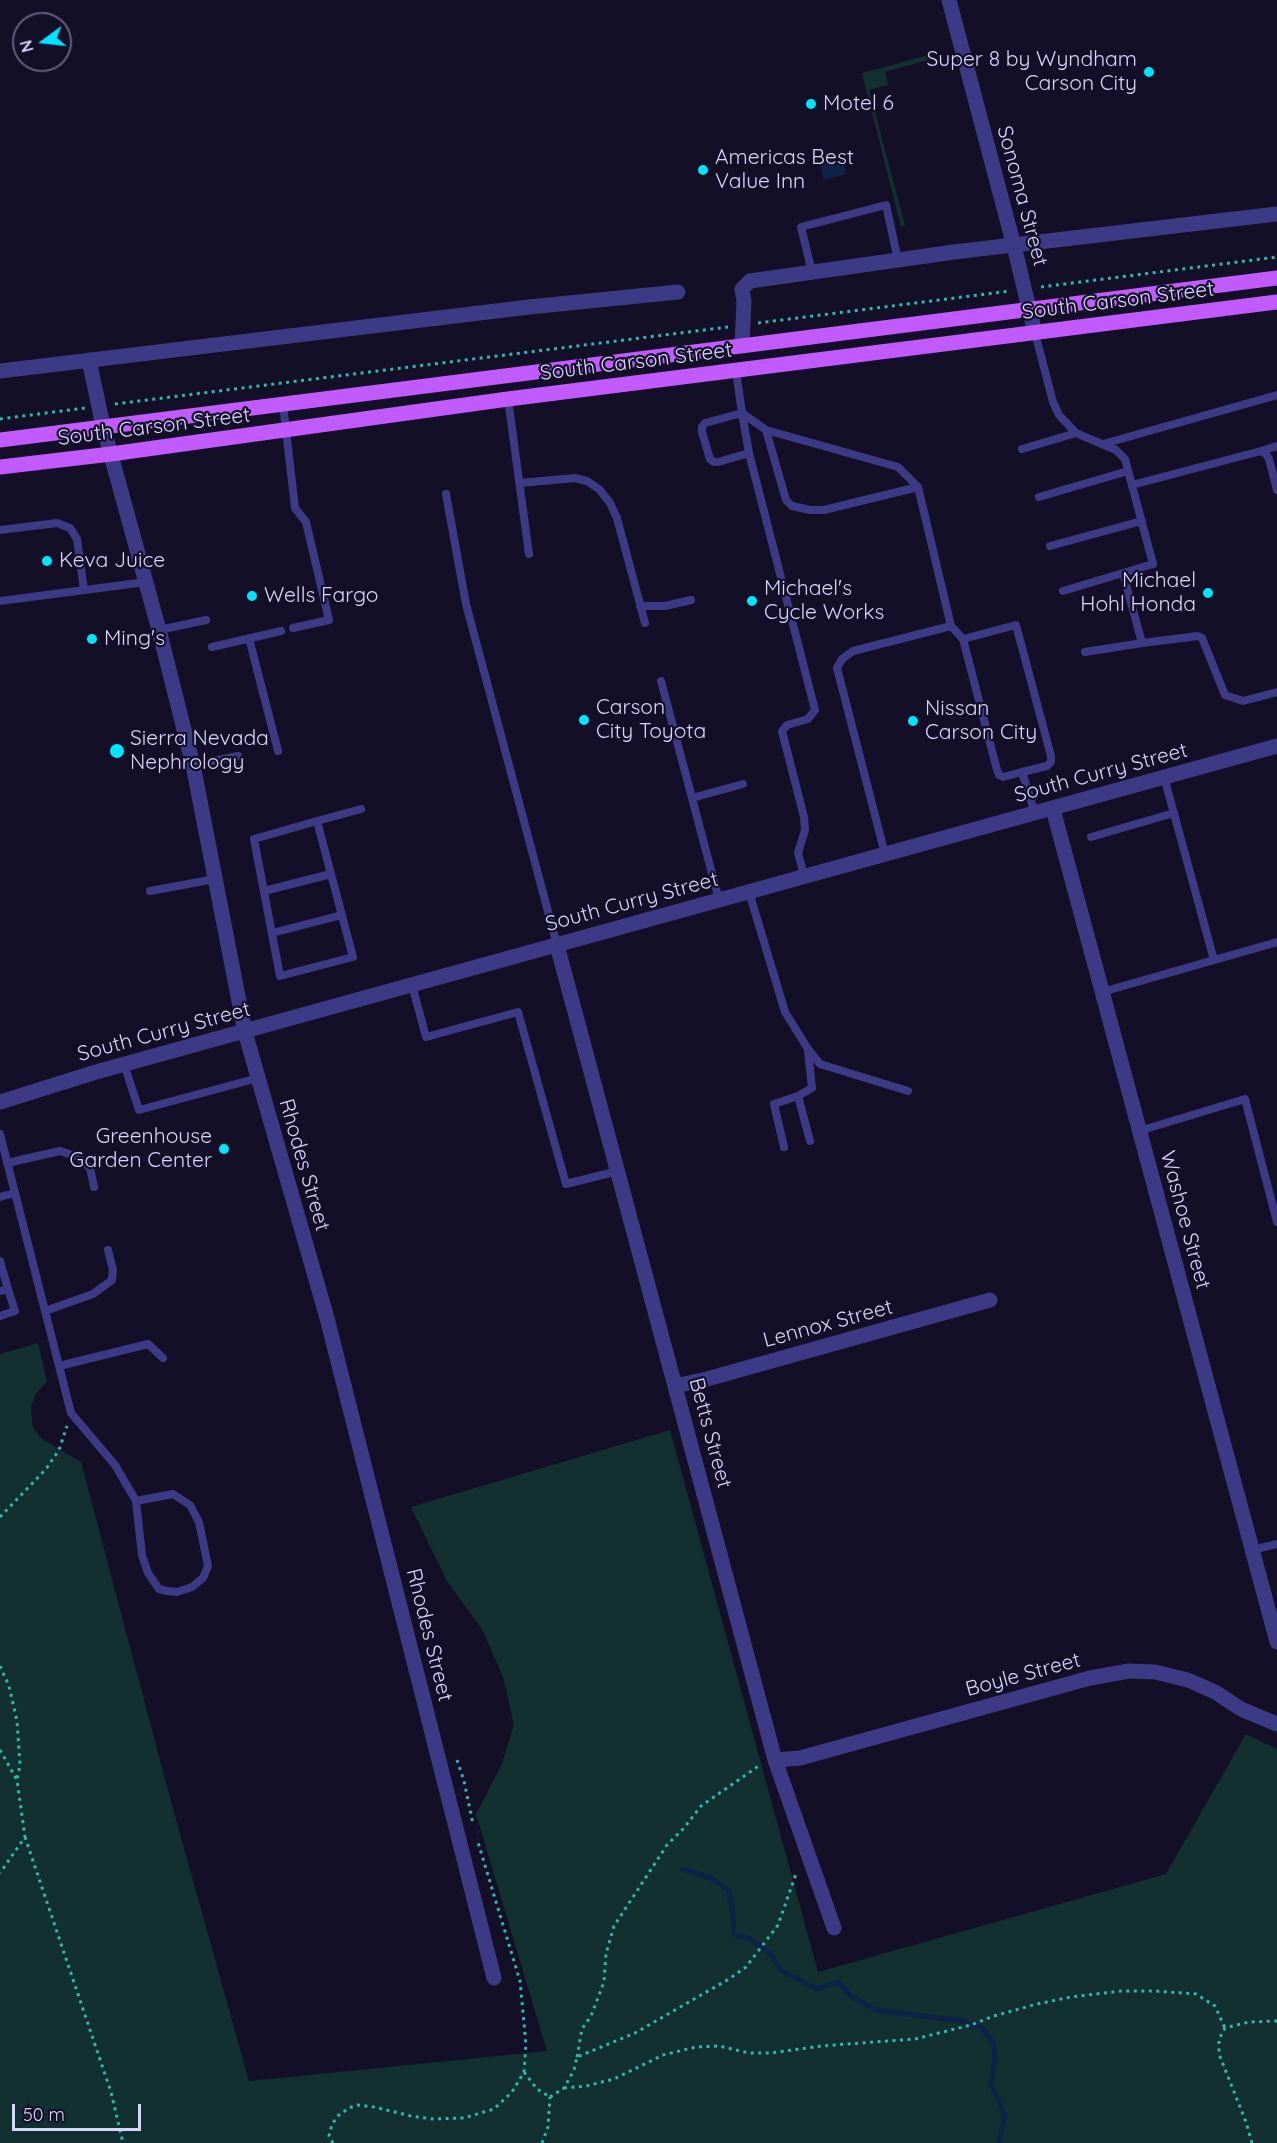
<!DOCTYPE html>
<html>
<head>
<meta charset="utf-8">
<style>
  body { margin:0 }
  #map { position:relative; width:1277px; height:2143px; overflow:hidden; background:#130f26; font-family:Quicksand,sans-serif }
  canvas { display:block }
  .north { position:absolute; left:12px; top:12px; width:60px; height:60px; box-sizing:border-box; background:#130f26; border:2px solid #625e7d; border-radius:50%; rotate:255deg; font-size:16px; font-weight:700; line-height:24px; text-align:center; color:#d9d4ff }
  .north::after { content:''; display:block; margin:auto; width:21px; height:27px; background:#00e5ff; clip-path:polygon(50% 0,100% 100%,50% 72%,0 100%) }
  .scale { position:absolute; left:12px; top:2104px; width:129px; height:27px; box-sizing:border-box; border:3px solid #d9d4ff; border-top:0; padding-left:8px; font-size:18px; line-height:21px; white-space:nowrap; color:#d9d4ff; -webkit-text-stroke:4px #130f26; paint-order:stroke }
</style>
</head>
<body>
<div id="map">
<canvas width="1277" height="2143"></canvas>
<div class="north">N</div>
<div class="scale">50 m</div>
</div>
<script>
const g = document.querySelector('canvas').getContext('2d');
g.lineJoin = 'round';
function fillPath(path, color) { g.fillStyle = color; g.fill(path, 'evenodd'); }
const shape = rows => new Path2D(rows.map(r => 'M' + r).join(''));
function stroke(path, color, width, dash) { g.strokeStyle = color; g.lineWidth = width; g.lineCap = dash ? 'butt' : 'round'; g.setLineDash(dash || []); g.stroke(path); }
function write(font, color, halo, rows, align = 'center') {
  g.font = font + ' Quicksand,sans-serif'; g.lineWidth = 4.5; g.setLineDash([]); g.textBaseline = 'middle'; g.strokeStyle = halo; g.fillStyle = color; for (const [text, x, y, turn = 0] of rows) {
    g.save(); g.translate(x, y); g.rotate((+turn || 0) * Math.PI / 180); g.textAlign = isNaN(turn) ? turn : align; if (halo) g.strokeText(text, 0, 0); g.fillText(text, 0, 0); g.restore();
  }
}
fillPath(shape([
  [932,54,932,59,885,72,888,85,869,90,905,225,901,227,862,73],
  [38,1343,47,1381,36,1394,31,1406,33,1428,42,1439,81,1462,173,1809,249,2081,547,2051,476,1814,501,1766,514,1725,503,1677,483,1631,447,1581,411,1507,670,1430,818,1972,1166,1874,1246,1734,1277,1749,1277,2143,0,2143,0,1354]
]), '#12302f');
fillPath(shape([
  [842,159,846,174,824,180,820,165]
]), '#0c2248');
stroke(shape([
  [683,1869,711,1878,728,1890,733,1912,734,1935,750,1939,771,1954,780,1970,792,1976,817,1989,838,1982,852,1997,876,2010,962,2021,983,2029,994,2044,995,2060,991,2084,1005,2116,999,2143]
]), '#0c2248', 5);
stroke(shape([
  [1041,287,1277,257],
  [758,323,1010,291],
  [115,404,728,327],
  [0,419,85,408],
  [0,1517,46,1469,59,1450,67,1426],
  [0,1666,9,1686,17,1721,20,1765,17,1780],
  [0,1750,17,1780,25,1837,0,1873],
  [457,1760,464,1781,473,1824],
  [25,1837,111,2092,123,2143],
  [577,2057,582,2029,591,2016,604,1982,606,1954,614,1926,667,1845,684,1828,701,1806,760,1765],
  [524,2072,537,2089,550,2097],
  [564,2088,586,2086,614,2079,663,2055,696,2047,719,2046,749,2053,771,2053,821,2046,915,2039,971,2025,994,2016,1037,2004,1071,1997,1121,1991,1155,1991,1196,1994,1215,2006,1225,2028],
  [550,2097,564,2088,574,2070,577,2057,635,2033,729,1979,746,1967,778,1925,797,1871],
  [333,2143,329,2136,332,2124,339,2115,349,2108,358,2105,374,2107,411,2116,433,2119,464,2118,494,2109,512,2092,524,2072,526,2044,520,1981,477,1839],
  [542,2143,548,2127,550,2097],
  [1252,2143,1246,2122,1219,2054,1219,2039,1225,2028,1249,2022,1277,2021]
]), '#2fb8b0', 3, [3, 4.5]);
stroke(shape([
  [812,272,801,227,886,205,898,260],
  [1035,333,1053,402,1059,415,1076,433,1116,450,1125,459,1153,564,1123,573,1142,643,1198,636,1202,638,1225,695,1243,701,1277,692],
  [736,371,742,413,749,453,718,462,714,462,710,459,702,432,702,427,705,423,742,413,766,430],
  [508,399,529,554],
  [283,404,295,508,306,522,329,620,293,628],
  [1103,444,1277,395],
  [1022,449,1076,433],
  [1261,451,1277,446],
  [749,453,815,710,808,719,787,725,782,731,804,817,805,830,798,853,804,875],
  [520,483,575,478,587,481,600,490,610,503,617,518,645,623],
  [1132,485,1261,451,1266,454,1269,459,1277,490],
  [918,487,824,510,810,510,792,506,786,500,766,430,898,467,918,487,951,626,963,639],
  [446,494,466,604,557,945],
  [1039,497,1128,471],
  [0,530,57,523,70,528,77,539,84,590],
  [1050,546,1142,521],
  [1063,591,1123,573],
  [0,601,146,582],
  [640,606,665,606,691,600],
  [159,630,206,620],
  [249,638,278,751],
  [212,647,281,631],
  [1085,652,1142,643],
  [661,681,719,900],
  [193,765,238,756],
  [1022,772,1003,777,999,775,997,770,963,639,1016,625,1051,756,1051,762,1047,766,1022,772,1035,813],
  [1164,777,1214,960],
  [692,798,743,784],
  [317,821,353,957,280,976,254,839,317,821,361,809],
  [1091,837,1174,813],
  [885,854,837,668,842,659,853,651,951,626],
  [150,891,215,879],
  [264,891,331,874],
  [749,892,785,1012,808,1049,820,1064,908,1091],
  [272,933,342,915],
  [412,985,426,1037,518,1012,566,1184,618,1171],
  [1102,992,1277,942],
  [808,1051,812,1088,798,1096,810,1141],
  [124,1064,139,1110,258,1078],
  [1139,1131,1245,1099,1277,1222],
  [0,1134,71,1413,115,1465,136,1501,142,1555,148,1573,159,1589,167,1591,177,1592,192,1587,203,1578,208,1566,199,1522,190,1505,173,1494,136,1501],
  [784,1147,774,1104,798,1096],
  [7,1163,60,1151,78,1157,90,1168,94,1187],
  [0,1197,15,1193],
  [0,1261,8,1289,0,1291],
  [45,1311,93,1294,112,1280,113,1270,108,1250],
  [0,1316,15,1311,8,1289],
  [59,1366,148,1344,163,1358],
  [1252,1550,1277,1544]
]), '#3d3a85', 8);
stroke(shape([
  [742,345,744,301,742,289,750,281,954,252,1277,214],
  [89,360,103,426,159,630,193,765,245,1032,327,1318,494,1978],
  [0,371,529,307,678,292],
  [1053,809,1277,1642],
  [557,945,775,1760,834,1928],
  [675,1386,707,1379,990,1300],
  [775,1760,800,1758,1090,1678,1129,1671,1155,1672,1188,1680,1215,1692,1241,1709,1277,1724]
]), '#3d3a85', 15);
stroke(shape([
  [949,0,1014,246,1035,333],
  [0,1102,96,1072,1277,746]
]), '#3d3a85', 15);
stroke(shape([
  [0,440,1277,278],
  [0,467,111,454,508,399,1277,302]
]), '#c25bff', 15);
for (const [x, y, r, color] of [
  [1149,72,6,"#00e5ff"],
  [811,104,6,"#00e5ff"],
  [703,170,6,"#00e5ff"],
  [47,561,6,"#00e5ff"],
  [1208,593,6,"#00e5ff"],
  [252,596,6,"#00e5ff"],
  [752,601,6,"#00e5ff"],
  [92,639,6,"#00e5ff"],
  [584,720,6,"#00e5ff"],
  [913,721,6,"#00e5ff"],
  [117,751,8,"#00e5ff"],
  [224,1149,6,"#00e5ff"]
]) { const dot = new Path2D(); dot.arc(x, y, r, 0, 2 * Math.PI); g.fillStyle = color; g.fill(dot); stroke(dot, '#130f26', 2); }
write('21px', '#d9d4ff', '#130f26', [
  ["Super 8 by Wyndham",1137,60,"right"],
  ["Carson City",1137,84,"right"],
  ["Motel 6",823,104],
  ["Americas Best",715,158],
  ["Value Inn",715,182],
  ["Keva Juice",59,561],
  ["Michael",1196,581,"right"],
  ["Hohl Honda",1196,605,"right"],
  ["Michael's",764,589],
  ["Cycle Works",764,613],
  ["Wells Fargo",264,596],
  ["Ming's",104,639],
  ["Carson",596,708],
  ["City Toyota",596,732],
  ["Nissan",925,709],
  ["Carson City",925,733],
  ["Sierra Nevada",130,739],
  ["Nephrology",130,763],
  ["Greenhouse",212,1137,"right"],
  ["Garden Center",212,1161,"right"]
], 'left');
write('21px', '#d9d4ff', '#130f26', [
  ["Sonoma Street",1022,196,75],
  ["South Carson Street",1118,301,-7],
  ["South Carson Street",636,362,-7],
  ["South Carson Street",154,427,-7],
  ["South Curry Street",1101,773,-15],
  ["South Curry Street",632,902,-15],
  ["South Curry Street",164,1032,-15],
  ["Rhodes Street",304,1165,74],
  ["Washoe Street",1185,1220,75],
  ["Lennox Street",828,1324,-15],
  ["Betts Street",710,1433,75],
  ["Rhodes Street",429,1635,76],
  ["Boyle Street",1023,1675,-15]
]);
</script>
</body>
</html>
